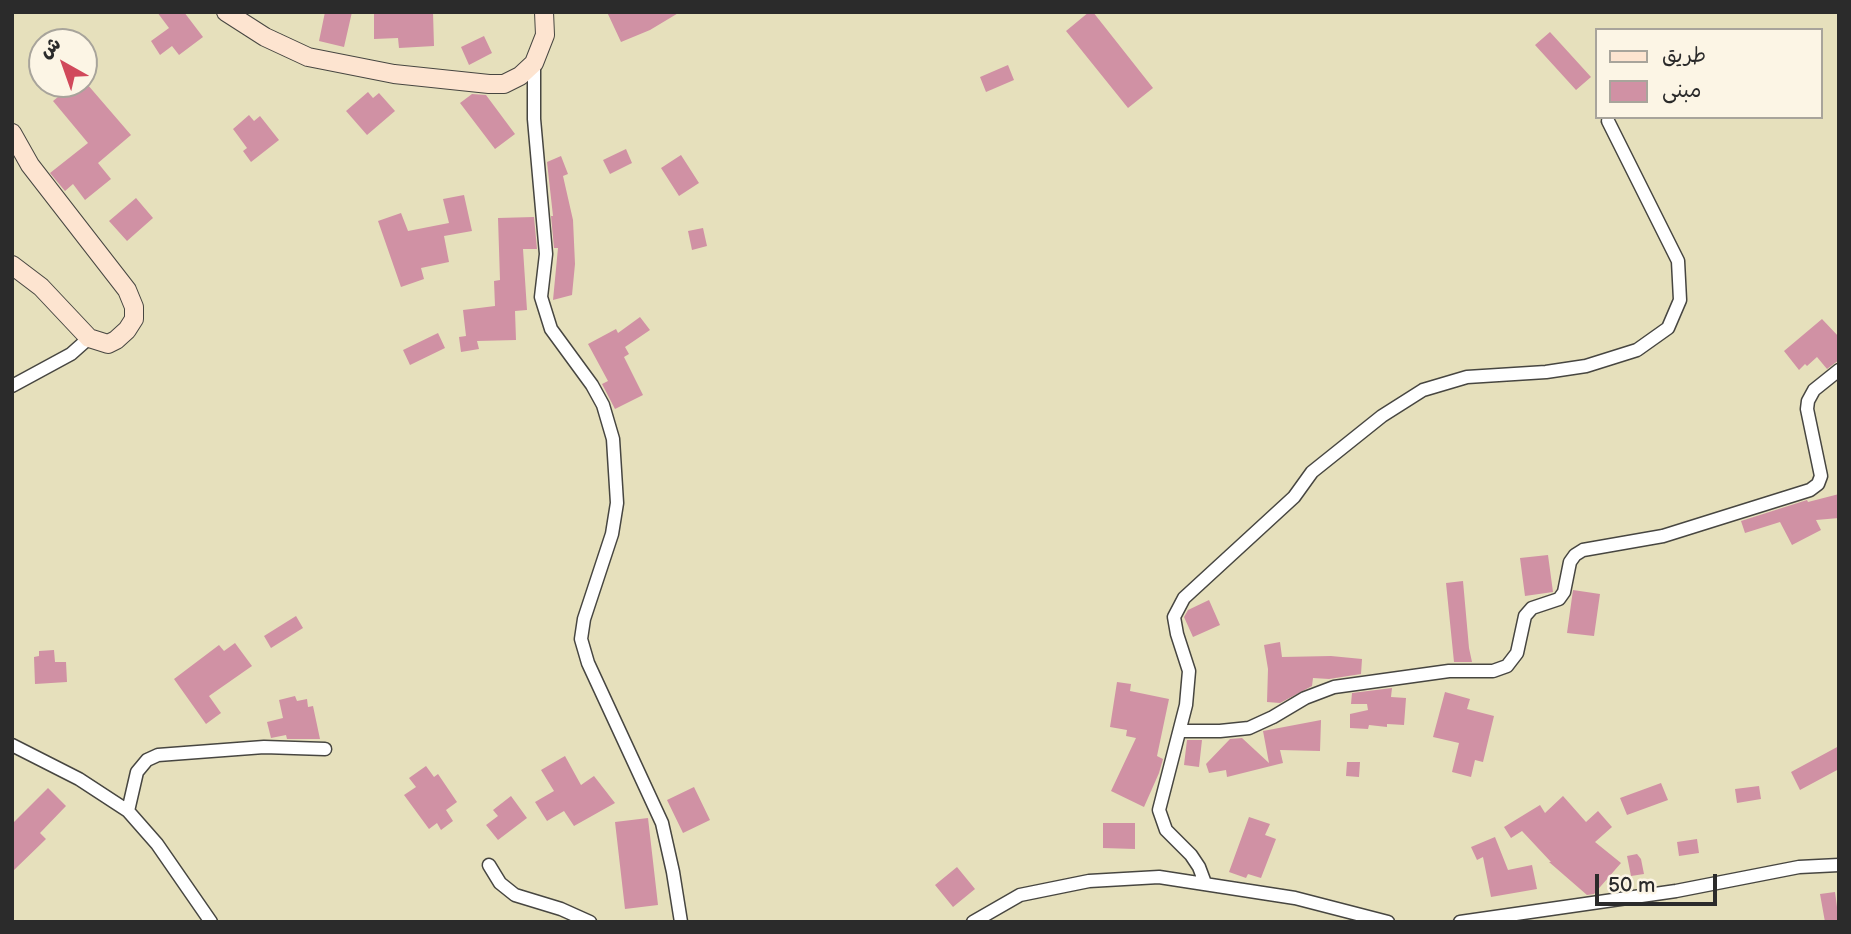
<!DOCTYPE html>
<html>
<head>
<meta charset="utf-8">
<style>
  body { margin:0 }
  #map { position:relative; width:1851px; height:934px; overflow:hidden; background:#e6e0bc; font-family:"Balsamiq Sans","Playpen Sans Arabic",sans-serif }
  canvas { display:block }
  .frame { position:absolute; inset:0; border:14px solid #2b2b2b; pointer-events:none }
  .legend { position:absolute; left:1595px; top:28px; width:228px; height:91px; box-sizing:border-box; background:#fcf5e5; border:2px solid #a8a49b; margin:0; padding:9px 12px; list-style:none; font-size:21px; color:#2b2b2b }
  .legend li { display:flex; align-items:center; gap:14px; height:35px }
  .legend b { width:35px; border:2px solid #a8a49b }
  .north { position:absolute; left:28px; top:28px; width:70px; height:70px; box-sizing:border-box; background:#fcf5e5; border:2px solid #a8a49b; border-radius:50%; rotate:320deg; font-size:19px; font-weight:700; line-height:28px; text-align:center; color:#2b2b2b }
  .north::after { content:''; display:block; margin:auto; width:24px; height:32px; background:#d1495b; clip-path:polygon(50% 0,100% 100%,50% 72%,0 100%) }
  .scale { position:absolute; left:1595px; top:874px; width:122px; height:32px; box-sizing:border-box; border:4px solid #2b2b2b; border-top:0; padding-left:9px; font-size:21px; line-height:24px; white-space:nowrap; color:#2b2b2b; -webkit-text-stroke:5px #fcf5e5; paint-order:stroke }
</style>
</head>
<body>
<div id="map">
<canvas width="1851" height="934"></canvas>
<div class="frame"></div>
<ul class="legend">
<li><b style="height:9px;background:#fde4d0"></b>طريق</li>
<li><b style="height:19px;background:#d091a4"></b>مبنى</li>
</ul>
<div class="north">ش</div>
<div class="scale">50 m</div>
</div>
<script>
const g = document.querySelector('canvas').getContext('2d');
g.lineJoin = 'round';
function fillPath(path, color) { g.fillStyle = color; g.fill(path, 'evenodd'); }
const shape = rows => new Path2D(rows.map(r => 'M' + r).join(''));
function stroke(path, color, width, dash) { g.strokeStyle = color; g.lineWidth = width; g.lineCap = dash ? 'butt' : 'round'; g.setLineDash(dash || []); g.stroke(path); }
fillPath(shape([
  [157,12,184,12,203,37,179,55,172,46,160,55,151,41,169,28],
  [325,12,352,12,344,47,319,41],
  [374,12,433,12,434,46,399,48,398,38,374,39],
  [607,12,680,12,650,30,621,42],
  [1089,12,1093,12,1153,88,1128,108,1066,31],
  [1550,32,1591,77,1576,90,1535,45],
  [484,36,492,53,469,65,461,47],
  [1008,65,1014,80,986,92,980,77],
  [74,84,87,84,131,135,98,163,111,179,85,200,73,184,65,191,50,173,88,143,53,101],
  [368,92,373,98,379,93,395,111,367,135,346,111],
  [472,94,486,95,515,134,495,149,460,103],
  [249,115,254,121,260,116,279,140,251,162,243,151,247,148,233,129],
  [626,149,632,163,610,174,603,160],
  [681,155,699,183,679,196,661,168],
  [561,156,568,174,563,176,573,220,575,264,572,295,553,300,558,248,554,248,551,216,553,216,547,162],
  [464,195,472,231,444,236,449,262,421,268,424,279,401,287,378,221,401,213,408,231,449,223,443,199],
  [136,198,153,218,127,241,109,221],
  [534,217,537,249,523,249,527,310,515,311,516,340,477,341,479,349,461,352,459,337,466,336,463,310,495,306,494,281,500,280,498,218],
  [703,228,707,246,692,250,688,231],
  [640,317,650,330,625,347,629,354,624,357,643,395,615,409,602,384,608,381,588,344,616,329,618,333],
  [1822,319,1839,337,1839,360,1827,369,1817,357,1807,366,1805,364,1799,370,1784,351],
  [438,333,445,348,410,365,403,350],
  [1839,494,1839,518,1816,520,1821,530,1792,545,1780,522,1745,533,1741,521,1807,500,1808,502],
  [1548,555,1553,592,1525,596,1520,558],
  [1463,581,1469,648,1472,662,1454,662,1446,583],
  [1573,590,1600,594,1594,636,1567,633],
  [1209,600,1220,625,1193,637,1184,617,1188,610],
  [296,616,303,628,271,648,264,636],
  [1280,642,1282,657,1331,656,1362,659,1361,674,1329,679,1313,678,1312,686,1280,703,1267,702,1268,669,1264,645],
  [235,643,252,666,209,696,221,713,206,724,174,679,219,645,224,651],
  [54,650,55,662,66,662,67,682,35,684,34,657,39,656,39,651],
  [1117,682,1131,684,1130,691,1169,699,1157,756,1163,759,1159,773,1144,807,1111,791,1136,738,1126,736,1127,730,1110,727],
  [1392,688,1391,697,1406,698,1404,725,1387,724,1387,727,1369,725,1368,729,1350,728,1350,714,1368,710,1367,704,1351,704,1352,693],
  [1445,692,1470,699,1467,709,1494,716,1483,762,1475,760,1471,777,1452,772,1459,743,1433,737],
  [295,696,297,701,307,699,308,707,313,706,320,739,287,739,286,735,271,738,267,722,283,718,279,700],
  [1321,720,1320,751,1280,750,1283,763,1227,777,1226,770,1209,773,1206,764,1230,739,1242,738,1269,763,1263,731],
  [1187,740,1202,740,1199,767,1184,765],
  [1839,746,1839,769,1800,790,1791,772],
  [565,756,581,785,594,776,615,803,574,826,564,811,547,821,535,802,554,791,541,770],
  [1347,762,1360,762,1359,777,1346,776],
  [426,766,434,777,438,774,457,802,446,810,453,821,441,830,437,823,429,829,404,795,416,787,409,778],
  [1661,783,1668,800,1627,815,1620,798],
  [1759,786,1761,799,1737,803,1735,789],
  [694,787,710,820,683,833,667,800],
  [48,788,66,806,40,833,46,839,12,872,12,824],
  [511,796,527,818,498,840,486,825,498,816,493,810],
  [1563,796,1586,822,1598,811,1612,827,1595,842,1621,863,1594,894,1587,895,1549,862,1551,862,1522,831,1511,838,1504,827,1540,805,1545,813],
  [1249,817,1270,824,1265,835,1276,839,1261,878,1248,874,1246,878,1229,872],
  [648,818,658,905,625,909,615,822],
  [1103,823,1135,823,1135,849,1103,848],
  [1495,837,1508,870,1532,865,1537,889,1491,897,1483,857,1477,860,1471,847],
  [1697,839,1699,853,1679,856,1677,842],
  [1637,854,1641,859,1644,874,1631,876,1627,856],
  [957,867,975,889,953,907,935,885],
  [1835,892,1839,922,1825,922,1820,894]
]), '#d091a4');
const street = shape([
  [534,63,534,119,546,254,541,297,551,329,592,385,603,405,613,439,617,503,612,534,584,619,581,639,588,663,662,823,673,872,681,922],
  [12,386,71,354,89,338],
  [1180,731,1220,731,1249,728,1273,717,1305,698,1334,687,1449,671,1493,671,1507,666,1517,653,1525,616,1532,608,1559,599,1564,592,1570,562,1575,555,1583,550,1663,536,1810,490,1818,484,1821,476,1807,409,1808,401,1814,390,1839,370],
  [12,745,79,779,128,811,157,844,211,922],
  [128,811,137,772,147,760,158,755,264,747,325,749],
  [489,865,500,883,515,895,561,909,590,922],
  [1205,883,1199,867,1191,855,1166,830,1159,810,1186,705,1189,671,1177,634,1174,617,1184,598,1294,497,1312,472,1382,416,1423,390,1467,377,1546,372,1586,366,1637,350,1668,328,1680,300,1678,261,1608,121],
  [973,922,1020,895,1089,881,1159,877,1295,898,1388,922],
  [1460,922,1676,891,1799,867,1839,865]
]);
const secondary = shape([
  [226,12,265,37,308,57,394,74,489,84,504,84,520,76,534,63,545,35,544,12],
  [12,133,30,165,127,290,134,307,134,319,127,330,116,340,108,344,89,338,41,287,12,265]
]);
stroke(street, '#474641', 15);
stroke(secondary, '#474641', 20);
stroke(street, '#fff', 12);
stroke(secondary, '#fde4d0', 18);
</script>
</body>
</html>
